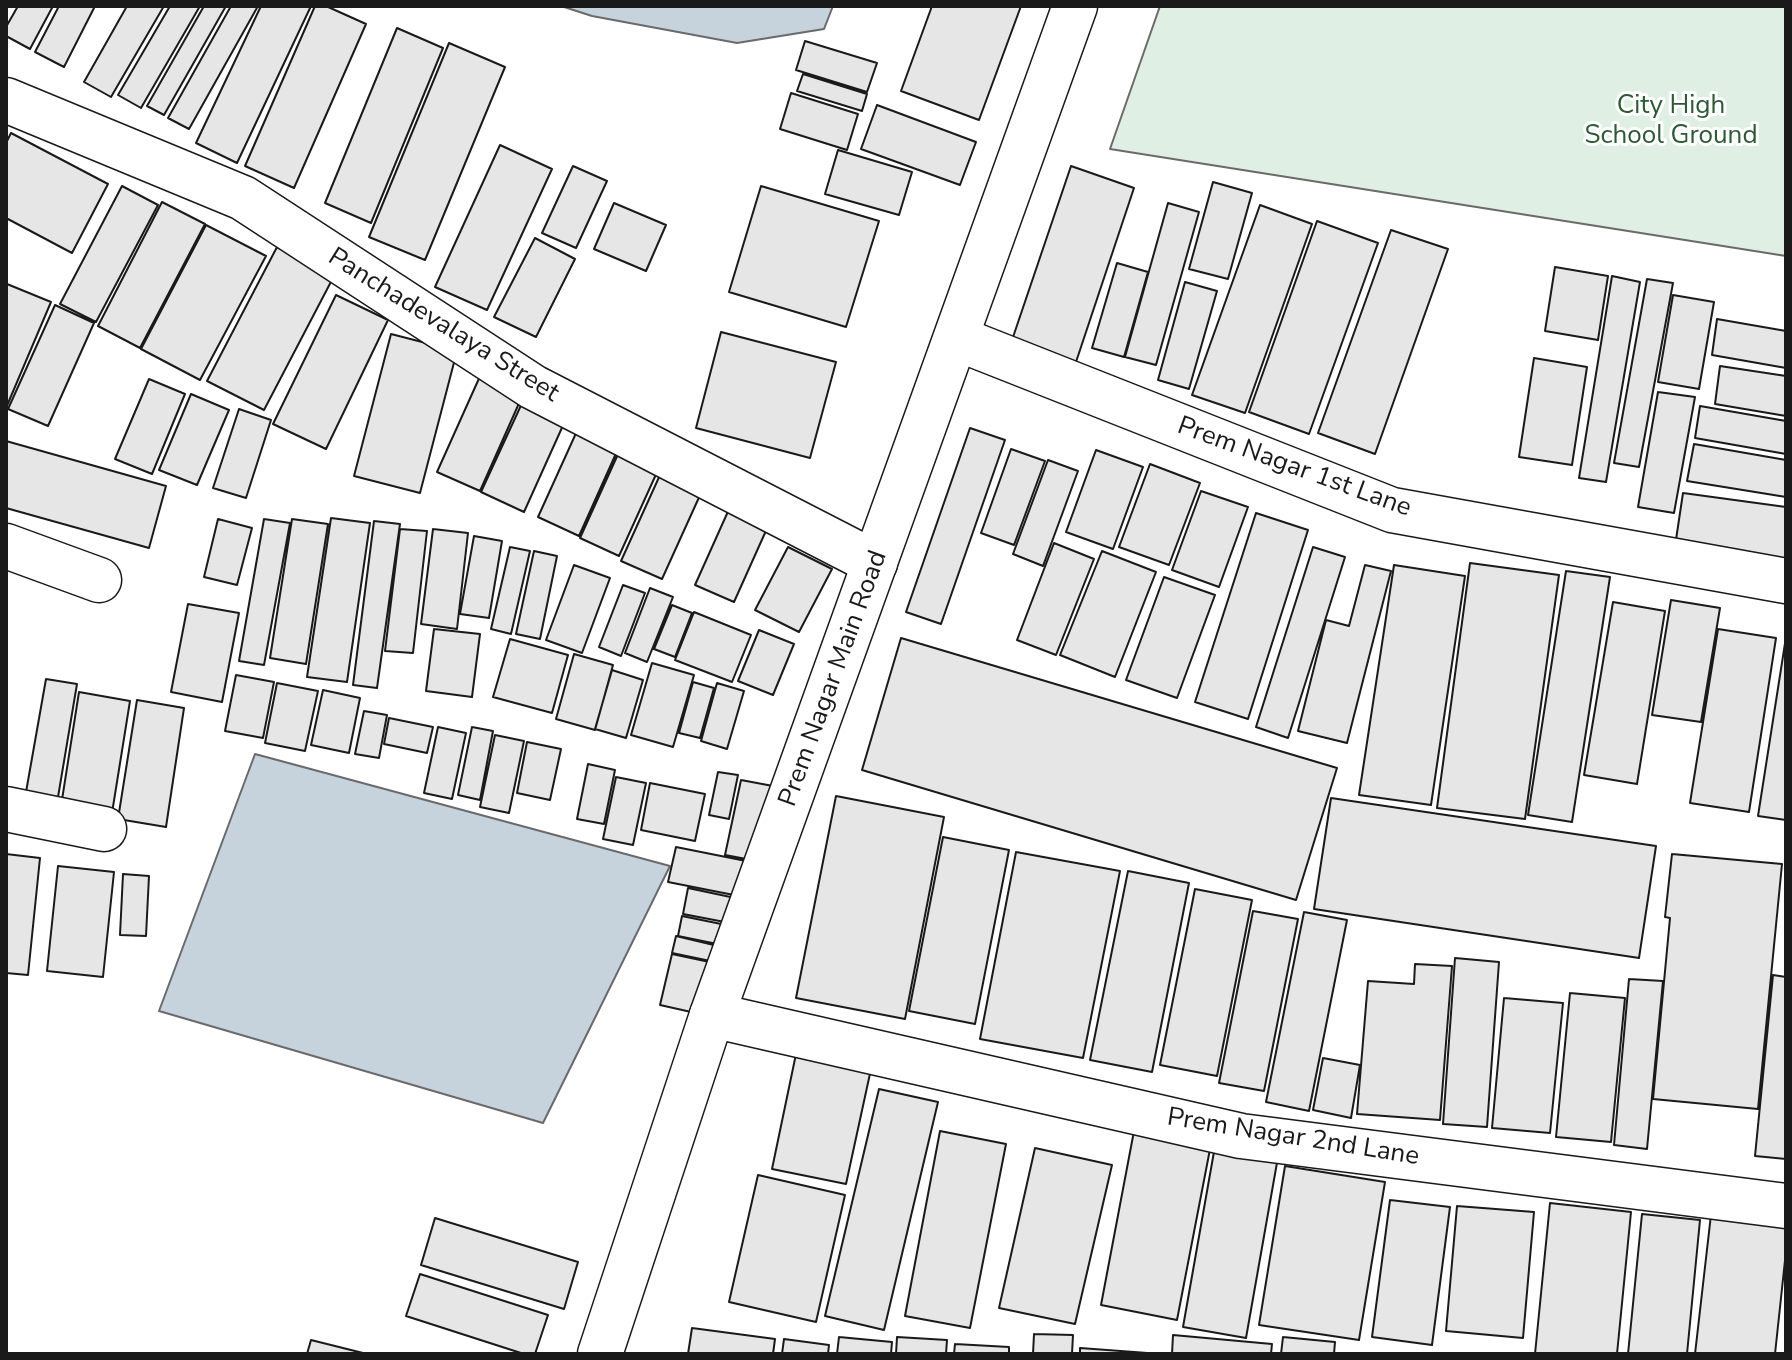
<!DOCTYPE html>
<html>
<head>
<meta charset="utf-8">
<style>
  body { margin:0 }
  #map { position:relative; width:1792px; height:1360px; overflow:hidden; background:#fff; font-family:"Nunito Sans",sans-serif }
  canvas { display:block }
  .frame { position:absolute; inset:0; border:8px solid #1a1a1a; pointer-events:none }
</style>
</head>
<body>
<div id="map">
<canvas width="1792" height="1360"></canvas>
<div class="frame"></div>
</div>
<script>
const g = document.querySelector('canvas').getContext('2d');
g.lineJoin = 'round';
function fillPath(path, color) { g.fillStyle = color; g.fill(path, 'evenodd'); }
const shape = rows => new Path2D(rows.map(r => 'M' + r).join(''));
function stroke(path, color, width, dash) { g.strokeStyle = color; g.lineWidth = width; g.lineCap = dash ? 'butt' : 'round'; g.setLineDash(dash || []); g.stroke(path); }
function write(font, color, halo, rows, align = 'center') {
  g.font = font + ' "Nunito Sans",sans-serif'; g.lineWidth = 6; g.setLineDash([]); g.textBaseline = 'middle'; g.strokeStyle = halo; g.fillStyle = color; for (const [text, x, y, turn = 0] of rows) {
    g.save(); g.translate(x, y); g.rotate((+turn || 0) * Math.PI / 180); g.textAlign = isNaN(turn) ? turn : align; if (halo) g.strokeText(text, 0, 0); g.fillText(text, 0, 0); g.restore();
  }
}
const green = shape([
  [1160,6,1786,6,1786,256,1110,149,1160,6]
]);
fillPath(green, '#e0efe3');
stroke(green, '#6a6a6a', 2);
const water = shape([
  [561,6,833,6,824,29,737,43,592,16,561,6],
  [255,754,670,866,543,1123,159,1011,255,754]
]);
fillPath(water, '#c6d2dc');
stroke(water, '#6a6a6a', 2);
const building = shape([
  [18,6,53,6,30,49,6,36,6,27,18,6],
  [59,6,95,6,64,67,35,52,59,6],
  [127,6,164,6,111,97,84,82,127,6],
  [170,6,200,6,141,108,118,95,170,6],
  [204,6,226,6,164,115,147,106,204,6],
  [231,6,258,6,189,129,168,118,231,6],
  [261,6,311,6,237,163,196,143,261,6],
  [315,6,326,6,366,24,294,188,245,166,315,6],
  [932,6,1021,6,979,120,901,91,932,6],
  [397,28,443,48,371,223,325,203,397,28],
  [805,41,877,63,867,92,796,70,805,41],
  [449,43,505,67,425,260,369,237,449,43],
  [803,74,867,94,862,111,797,91,803,74],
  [791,93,858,114,847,150,780,129,791,93],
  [877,105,976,142,960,185,861,149,877,105],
  [11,133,108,184,72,253,6,218,6,143,11,133],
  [500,145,552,169,487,310,435,287,500,145],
  [838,150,912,172,899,215,825,194,838,150],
  [573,166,607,181,576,248,542,233,573,166],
  [1071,166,1134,188,1074,368,1010,346,1071,166],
  [1213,182,1252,193,1228,279,1189,269,1213,182],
  [122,186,158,205,96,322,60,304,122,186],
  [761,186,879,221,846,327,729,292,761,186],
  [162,202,205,224,140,348,98,326,162,202],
  [614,203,666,225,646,271,594,249,614,203],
  [1168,203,1199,212,1156,365,1125,357,1168,203],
  [1260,205,1312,224,1245,413,1192,395,1260,205],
  [1317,221,1378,243,1309,434,1249,412,1317,221],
  [206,225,266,256,200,380,141,349,206,225],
  [1391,230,1448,249,1375,454,1318,433,1391,230],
  [535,238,575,259,536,337,494,317,535,238],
  [277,247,334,276,264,410,207,381,277,247],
  [1117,263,1148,272,1124,357,1092,348,1117,263],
  [1555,267,1608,276,1598,340,1545,331,1555,267],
  [1612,276,1640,282,1606,482,1579,478,1612,276],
  [1647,279,1673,283,1639,467,1614,463,1647,279],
  [1185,282,1217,291,1189,389,1158,380,1185,282],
  [7,284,51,302,6,408,6,287,7,284],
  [336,295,388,320,326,449,273,424,336,295],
  [1673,295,1714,302,1699,389,1658,382,1673,295],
  [55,305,94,323,48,426,8,409,55,305],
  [1717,319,1786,331,1786,368,1712,355,1717,319],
  [721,332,836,362,810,458,696,428,721,332],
  [391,334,457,351,420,493,354,476,391,334],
  [1534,358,1587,367,1572,465,1519,457,1534,358],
  [1720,366,1786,376,1786,416,1715,404,1720,366],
  [481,374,524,392,480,491,437,472,481,374],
  [149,379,185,394,152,474,115,459,149,379],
  [1658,392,1695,397,1674,513,1638,507,1658,392],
  [191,394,229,410,197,485,159,470,191,394],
  [523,401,565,421,524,512,481,492,523,401],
  [1700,406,1786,421,1786,454,1695,438,1700,406],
  [239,409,271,420,246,498,213,488,239,409],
  [970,428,1005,440,941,624,906,612,970,428],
  [577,431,618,449,579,536,538,517,577,431],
  [6,441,166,486,149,548,6,508,6,441],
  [1694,444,1786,460,1786,497,1687,481,1694,444],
  [1011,449,1045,461,1014,545,981,533,1011,449],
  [1096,450,1143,467,1113,549,1066,532,1096,450],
  [619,452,658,470,619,556,580,538,619,452],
  [1048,460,1078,471,1043,566,1013,554,1048,460],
  [1150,464,1200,483,1169,565,1119,547,1150,464],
  [660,475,701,493,662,579,621,561,660,475],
  [1201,491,1248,507,1219,587,1172,570,1201,491],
  [1683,493,1786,507,1786,568,1674,553,1683,493],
  [730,507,769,524,734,602,695,585,730,507],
  [1256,513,1308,530,1248,719,1195,702,1256,513],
  [331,518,370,523,347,682,307,677,331,518],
  [218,519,252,528,237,585,204,577,218,519],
  [264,519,290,523,264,665,239,661,264,519],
  [292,519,328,524,306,664,270,658,292,519],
  [374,521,400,524,377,688,353,685,374,521],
  [400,529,427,531,413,653,385,651,400,529],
  [433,529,468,533,457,629,421,624,433,529],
  [474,536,502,541,489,618,460,614,474,536],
  [1054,543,1094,559,1056,655,1017,640,1054,543],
  [510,547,530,551,511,634,491,629,510,547],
  [788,547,832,569,799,632,755,610,788,547],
  [1313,547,1345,557,1288,738,1256,727,1313,547],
  [534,551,557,556,540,639,516,634,534,551],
  [1102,551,1156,572,1115,677,1060,655,1102,551],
  [1470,563,1559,575,1525,819,1437,808,1470,563],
  [574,565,610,578,582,653,546,640,574,565],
  [1365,565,1391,571,1347,743,1298,731,1326,620,1349,626,1365,565],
  [1394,565,1465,576,1431,805,1359,795,1394,565],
  [1566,571,1610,577,1572,822,1528,815,1566,571],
  [1164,577,1215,595,1177,698,1126,680,1164,577],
  [623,585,645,593,621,656,599,647,623,585],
  [650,588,673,597,647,662,625,653,650,588],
  [1671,600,1720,608,1701,722,1652,715,1671,600],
  [1613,602,1665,611,1637,784,1584,775,1613,602],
  [188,604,239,613,222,702,171,692,188,604],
  [672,605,692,613,675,657,654,649,672,605],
  [694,612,751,635,732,682,675,660,694,612],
  [434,629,480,634,472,697,426,691,434,629],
  [1718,629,1776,638,1749,812,1690,803,1718,629],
  [759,630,794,644,773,695,738,681,759,630],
  [1786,637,1786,820,1758,816,1786,637],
  [901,638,1337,768,1296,900,862,770,901,638],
  [510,639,568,655,552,713,493,697,510,639],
  [574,654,613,665,595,730,556,719,574,654],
  [652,663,694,675,673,747,631,735,652,663],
  [612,670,643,680,626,738,595,729,612,670],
  [236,675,274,682,263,738,225,731,236,675],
  [46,679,77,684,55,815,23,809,46,679],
  [693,682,714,688,700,738,679,733,693,682],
  [277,683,318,691,305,751,265,743,277,683],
  [717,683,744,691,727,749,701,741,717,683],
  [323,690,360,698,349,753,311,745,323,690],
  [79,692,130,701,112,813,61,806,79,692],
  [137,700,184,708,166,827,118,819,137,700],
  [364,711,387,715,379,758,355,754,364,711],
  [389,718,433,727,427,753,384,744,389,718],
  [438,727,466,733,452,799,424,793,438,727],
  [472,727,493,731,480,800,458,795,472,727],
  [495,735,524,741,509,813,480,807,495,735],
  [527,742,561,749,550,800,517,793,527,742],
  [588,764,615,770,604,824,577,819,588,764],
  [718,772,738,775,729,819,709,815,718,772],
  [616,777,646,783,633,845,603,839,616,777],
  [741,780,773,786,757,861,725,855,741,780],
  [650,783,705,794,695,841,641,830,650,783],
  [836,796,944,817,905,1019,796,998,836,796],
  [1331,798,1656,846,1639,958,1314,909,1331,798],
  [943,837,1009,850,975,1024,909,1011,943,837],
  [676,847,756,863,749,898,668,882,676,847],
  [1016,852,1120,871,1083,1058,980,1039,1016,852],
  [6,854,40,858,28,975,6,973,6,854],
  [1672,854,1782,864,1758,1109,1653,1099,1670,918,1665,917,1672,854],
  [58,866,114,872,103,977,47,971,58,866],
  [1128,871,1189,883,1152,1072,1090,1060,1128,871],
  [123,874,149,876,146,936,120,935,123,874],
  [688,888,740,899,735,924,683,914,688,888],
  [1195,889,1252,900,1217,1076,1160,1065,1195,889],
  [1253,911,1298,919,1264,1091,1219,1083,1253,911],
  [1304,912,1347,920,1309,1111,1266,1102,1304,912],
  [682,916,726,925,722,945,678,936,682,916],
  [676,936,718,946,715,962,672,953,676,936],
  [672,954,719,964,709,1016,660,1005,672,954],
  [1455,958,1499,962,1487,1127,1443,1124,1455,958],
  [1415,964,1452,966,1440,1120,1357,1114,1368,981,1414,984,1415,964],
  [1773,975,1786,977,1786,1159,1755,1156,1773,975],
  [1629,979,1663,981,1647,1149,1614,1145,1629,979],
  [1570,993,1625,998,1611,1142,1556,1137,1570,993],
  [1504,998,1563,1003,1550,1133,1492,1128,1504,998],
  [796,1054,871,1069,846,1184,772,1169,796,1054],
  [1323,1058,1360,1065,1351,1118,1313,1110,1323,1058],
  [879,1089,938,1102,884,1330,825,1316,879,1089],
  [940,1131,1006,1144,970,1328,905,1316,940,1131],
  [1134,1131,1211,1144,1177,1320,1101,1305,1134,1131],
  [1215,1146,1278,1157,1246,1338,1183,1327,1215,1146],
  [1035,1148,1112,1165,1075,1324,999,1308,1035,1148],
  [1285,1166,1385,1182,1359,1340,1259,1325,1285,1166],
  [758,1175,845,1195,816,1322,729,1302,758,1175],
  [1390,1200,1450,1207,1432,1345,1372,1337,1390,1200],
  [1550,1203,1631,1212,1617,1354,1535,1354,1550,1203],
  [1457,1206,1534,1212,1523,1338,1446,1331,1457,1206],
  [1712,1206,1786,1215,1786,1251,1775,1354,1695,1354,1712,1206],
  [1642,1214,1700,1220,1687,1354,1628,1354,1642,1214],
  [435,1218,578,1262,564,1309,421,1265,435,1218],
  [420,1274,548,1315,535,1354,524,1354,406,1316,420,1274],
  [692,1328,775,1339,773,1354,688,1354,692,1328],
  [1034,1334,1073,1335,1072,1354,1033,1354,1034,1334],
  [1173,1335,1272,1344,1271,1354,1172,1354,1173,1335],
  [839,1337,892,1342,891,1354,837,1354,839,1337],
  [897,1337,947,1340,946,1354,896,1354,897,1337],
  [1283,1337,1335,1342,1334,1354,1281,1354,1283,1337],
  [784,1339,829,1345,828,1354,782,1354,784,1339],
  [311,1340,367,1354,307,1354,311,1340],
  [955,1344,1009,1347,1009,1354,954,1354,955,1344],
  [1080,1348,1161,1354,1080,1354,1080,1348]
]);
fillPath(building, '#e6e6e6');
stroke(building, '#1a1a1a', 2);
const minor = shape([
  [6,100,243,198,533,387,875,563],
  [956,338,1392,510,1786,581],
  [6,546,99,580],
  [6,809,104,829],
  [712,1015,1241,1136,1786,1206]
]);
const tertiary = shape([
  [600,1354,712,1015,1075,6]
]);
stroke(minor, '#1a1a1a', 47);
stroke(tertiary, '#1a1a1a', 47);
stroke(minor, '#fff', 44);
stroke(tertiary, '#fff', 44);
write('26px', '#2b5a34', '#fff', [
  ["City High",1671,107],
  ["School Ground",1671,137]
]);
write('26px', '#1a1a1a', '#fff', [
  ["Panchadevalaya Street",443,326,32],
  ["Prem Nagar 1st Lane",1294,468,20],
  ["Prem Nagar Main Road",834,679,-70],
  ["Prem Nagar 2nd Lane",1293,1138,9]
]);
</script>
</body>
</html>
